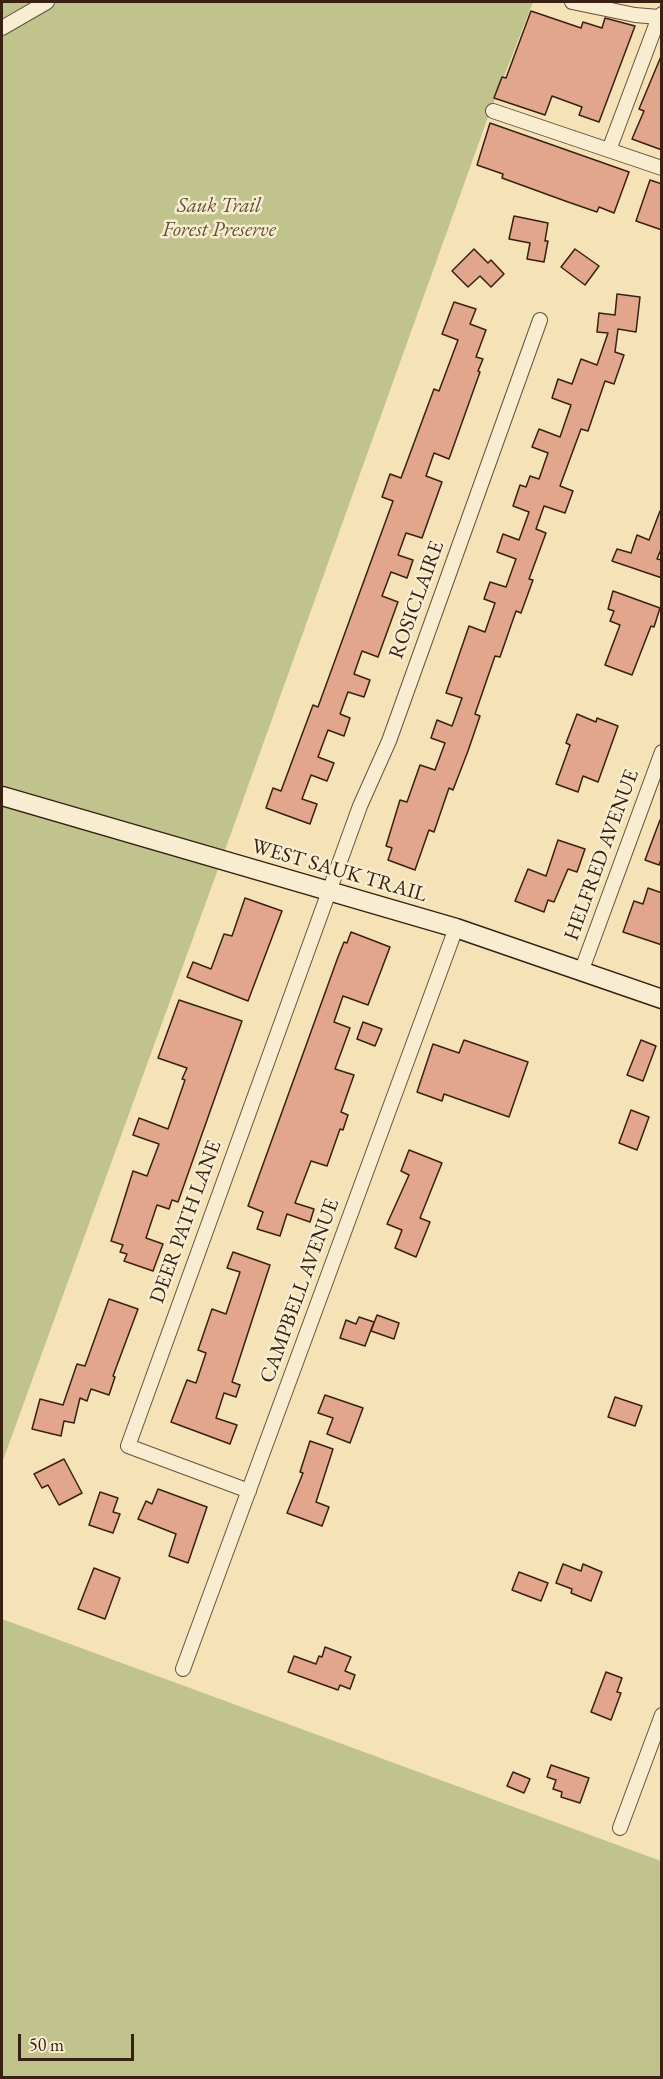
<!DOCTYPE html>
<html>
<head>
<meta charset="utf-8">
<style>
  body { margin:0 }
  #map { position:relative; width:663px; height:2079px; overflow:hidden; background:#f5e3b7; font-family:"EB Garamond",serif }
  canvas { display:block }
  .frame { position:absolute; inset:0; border:3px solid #382013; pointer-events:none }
  .scale { position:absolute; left:18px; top:2034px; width:116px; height:27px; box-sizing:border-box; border:3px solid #382013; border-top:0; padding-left:8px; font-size:18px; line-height:21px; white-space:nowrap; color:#382013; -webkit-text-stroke:4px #f8edd0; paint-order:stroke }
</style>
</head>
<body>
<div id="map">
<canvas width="663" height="2079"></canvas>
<div class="frame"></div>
<div class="scale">50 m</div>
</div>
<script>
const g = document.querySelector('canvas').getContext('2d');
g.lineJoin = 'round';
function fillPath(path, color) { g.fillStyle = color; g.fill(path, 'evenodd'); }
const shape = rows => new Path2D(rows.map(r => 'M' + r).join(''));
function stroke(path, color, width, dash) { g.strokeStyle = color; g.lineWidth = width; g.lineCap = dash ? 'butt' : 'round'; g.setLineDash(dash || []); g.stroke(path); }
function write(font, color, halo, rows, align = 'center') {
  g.font = font + ' "EB Garamond",serif'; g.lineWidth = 5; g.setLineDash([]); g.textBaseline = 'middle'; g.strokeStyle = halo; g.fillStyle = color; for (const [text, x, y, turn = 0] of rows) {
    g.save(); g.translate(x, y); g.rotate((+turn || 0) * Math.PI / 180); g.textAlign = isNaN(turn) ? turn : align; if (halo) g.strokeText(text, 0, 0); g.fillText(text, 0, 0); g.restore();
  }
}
fillPath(shape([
  [2,2,533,2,487,120,229,839,2,1463],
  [2,1619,661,1861,661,2077,2,2077]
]), '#c0c38c');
const building = shape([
  [531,11,581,28,583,22,602,28,605,18,635,26,599,122,579,115,582,107,552,96,545,115,494,98,502,77,506,78,531,11],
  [662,54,662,150,632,139,644,111,639,109,662,54],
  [490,123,629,172,614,213,599,207,597,212,568,202,502,178,503,174,477,165,490,123],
  [650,180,662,184,662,230,636,221,650,180],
  [514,216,548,223,545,241,548,241,544,262,527,259,530,243,509,239,514,216],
  [474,249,488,263,491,260,504,274,491,287,480,276,468,287,452,271,474,249],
  [575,249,599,266,585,285,561,267,575,249],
  [617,294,640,297,636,332,618,329,615,352,624,355,614,384,605,381,588,431,581,429,560,486,573,491,565,513,544,506,536,529,546,533,529,579,533,580,521,613,516,611,500,657,495,656,475,714,480,716,468,751,453,790,449,788,434,832,429,830,415,870,388,860,392,848,386,846,400,800,407,802,420,765,435,770,445,743,431,738,437,720,452,726,462,698,446,693,469,626,485,632,495,603,484,599,490,582,506,587,516,559,497,552,503,534,519,540,529,512,513,506,520,485,526,487,530,476,539,479,548,453,532,447,539,429,560,437,571,405,552,398,558,379,572,384,581,359,597,365,608,333,597,332,599,313,615,315,617,294],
  [454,302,476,309,470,324,486,330,476,357,483,359,478,371,480,372,449,459,434,453,426,476,442,482,422,538,406,533,398,555,413,560,407,578,391,572,382,596,398,602,378,657,362,651,354,674,370,680,364,697,348,692,340,714,350,718,344,736,328,730,318,757,334,763,327,781,311,775,302,799,317,804,310,824,266,808,273,788,281,791,313,705,318,707,393,501,382,497,390,474,401,478,434,389,439,391,458,340,442,334,454,302],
  [660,511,662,511,662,547,657,559,662,560,662,578,612,561,617,549,631,553,637,535,649,540,660,511],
  [613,591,660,608,654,627,651,626,632,675,605,665,620,625,610,621,614,611,608,609,613,591],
  [577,714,596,722,597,718,618,726,598,782,583,776,578,792,556,784,570,745,566,743,577,714],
  [660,820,662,820,662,857,659,865,645,860,660,820],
  [558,840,585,849,577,872,568,869,554,902,548,900,544,912,515,901,528,869,546,876,558,840],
  [648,888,662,893,662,945,623,932,634,901,643,904,648,888],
  [245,898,282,911,248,1001,187,977,193,962,211,969,224,934,232,936,245,898],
  [351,932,390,947,368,1005,343,996,334,1022,350,1028,335,1069,354,1075,341,1112,348,1115,343,1130,340,1129,327,1166,311,1161,295,1203,314,1209,310,1222,287,1214,280,1236,257,1229,263,1212,248,1206,338,957,344,942,347,943,351,932],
  [179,1000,242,1021,178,1202,172,1200,169,1209,157,1205,146,1238,163,1244,153,1271,124,1261,127,1254,120,1252,123,1245,111,1241,133,1171,147,1176,159,1144,133,1135,139,1118,168,1129,185,1080,182,1079,187,1068,158,1058,179,1000],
  [363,1022,382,1029,375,1046,357,1039,363,1022],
  [464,1040,528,1062,509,1117,444,1094,442,1101,417,1092,433,1044,459,1053,464,1040],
  [641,1040,656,1046,643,1081,627,1075,641,1040],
  [631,1110,649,1117,637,1150,619,1143,631,1110],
  [409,1150,442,1163,420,1218,430,1222,416,1257,395,1248,402,1230,387,1224,409,1175,401,1171,409,1150],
  [233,1252,270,1265,232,1382,240,1385,236,1397,224,1393,216,1418,237,1425,230,1444,171,1422,187,1380,196,1383,206,1353,198,1350,212,1309,226,1314,240,1272,227,1268,233,1252],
  [109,1299,138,1309,113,1376,115,1377,109,1395,91,1389,87,1401,80,1398,74,1423,64,1421,61,1436,32,1429,40,1399,63,1405,77,1364,85,1366,109,1299],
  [377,1315,399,1323,394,1339,371,1331,377,1315],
  [359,1317,374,1322,365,1346,340,1338,346,1320,356,1324,359,1317],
  [325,1395,363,1408,350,1443,327,1434,333,1418,318,1413,325,1395],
  [615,1397,642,1406,635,1426,608,1417,615,1397],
  [310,1441,333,1449,316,1502,329,1507,322,1526,287,1513,303,1473,300,1472,310,1441],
  [64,1459,82,1493,59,1505,48,1485,42,1488,34,1474,64,1459],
  [158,1489,207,1507,188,1563,169,1556,176,1534,138,1519,146,1501,152,1504,158,1489],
  [100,1492,118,1498,113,1512,120,1514,113,1533,89,1525,100,1492],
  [563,1564,581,1571,583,1564,602,1572,591,1601,571,1593,572,1589,556,1583,563,1564],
  [94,1568,120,1578,105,1619,78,1609,94,1568],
  [519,1572,548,1583,541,1601,512,1590,519,1572],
  [325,1647,351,1657,345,1671,355,1675,350,1689,340,1685,338,1690,288,1672,294,1656,316,1664,319,1656,322,1657,325,1647],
  [606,1672,622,1678,617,1692,621,1693,611,1720,591,1712,606,1672],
  [551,1765,589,1778,580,1803,561,1797,562,1792,553,1789,556,1780,547,1777,551,1765],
  [513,1772,530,1779,524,1793,507,1786,513,1772]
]);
fillPath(building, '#e2a68d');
stroke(building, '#382013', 1.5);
const street = shape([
  [572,2,635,15,659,17,662,14],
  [2,28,47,2],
  [493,111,662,168],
  [609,150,659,17],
  [581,972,662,752],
  [249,1491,128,1446,360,806,389,741,540,320],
  [183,1669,456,928],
  [620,1828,662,1715]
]);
const secondary = shape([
  [2,796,456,928,662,999]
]);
stroke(street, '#67513c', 16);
stroke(secondary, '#382013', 21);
stroke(street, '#f8edd0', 14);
stroke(secondary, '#f8edd0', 18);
write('italic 21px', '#615137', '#f8edd0', [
  ["Sauk Trail",219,206],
  ["Forest Preserve",219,230]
]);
write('21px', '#382013', '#f8edd0', [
  ["ROSICLAIRE",417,600,-70],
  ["HELFRED AVENUE",602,855,-70],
  ["WEST SAUK TRAIL",339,871,16],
  ["DEER PATH LANE",186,1222,-70],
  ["CAMPBELL AVENUE",300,1291,-70]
]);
</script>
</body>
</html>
